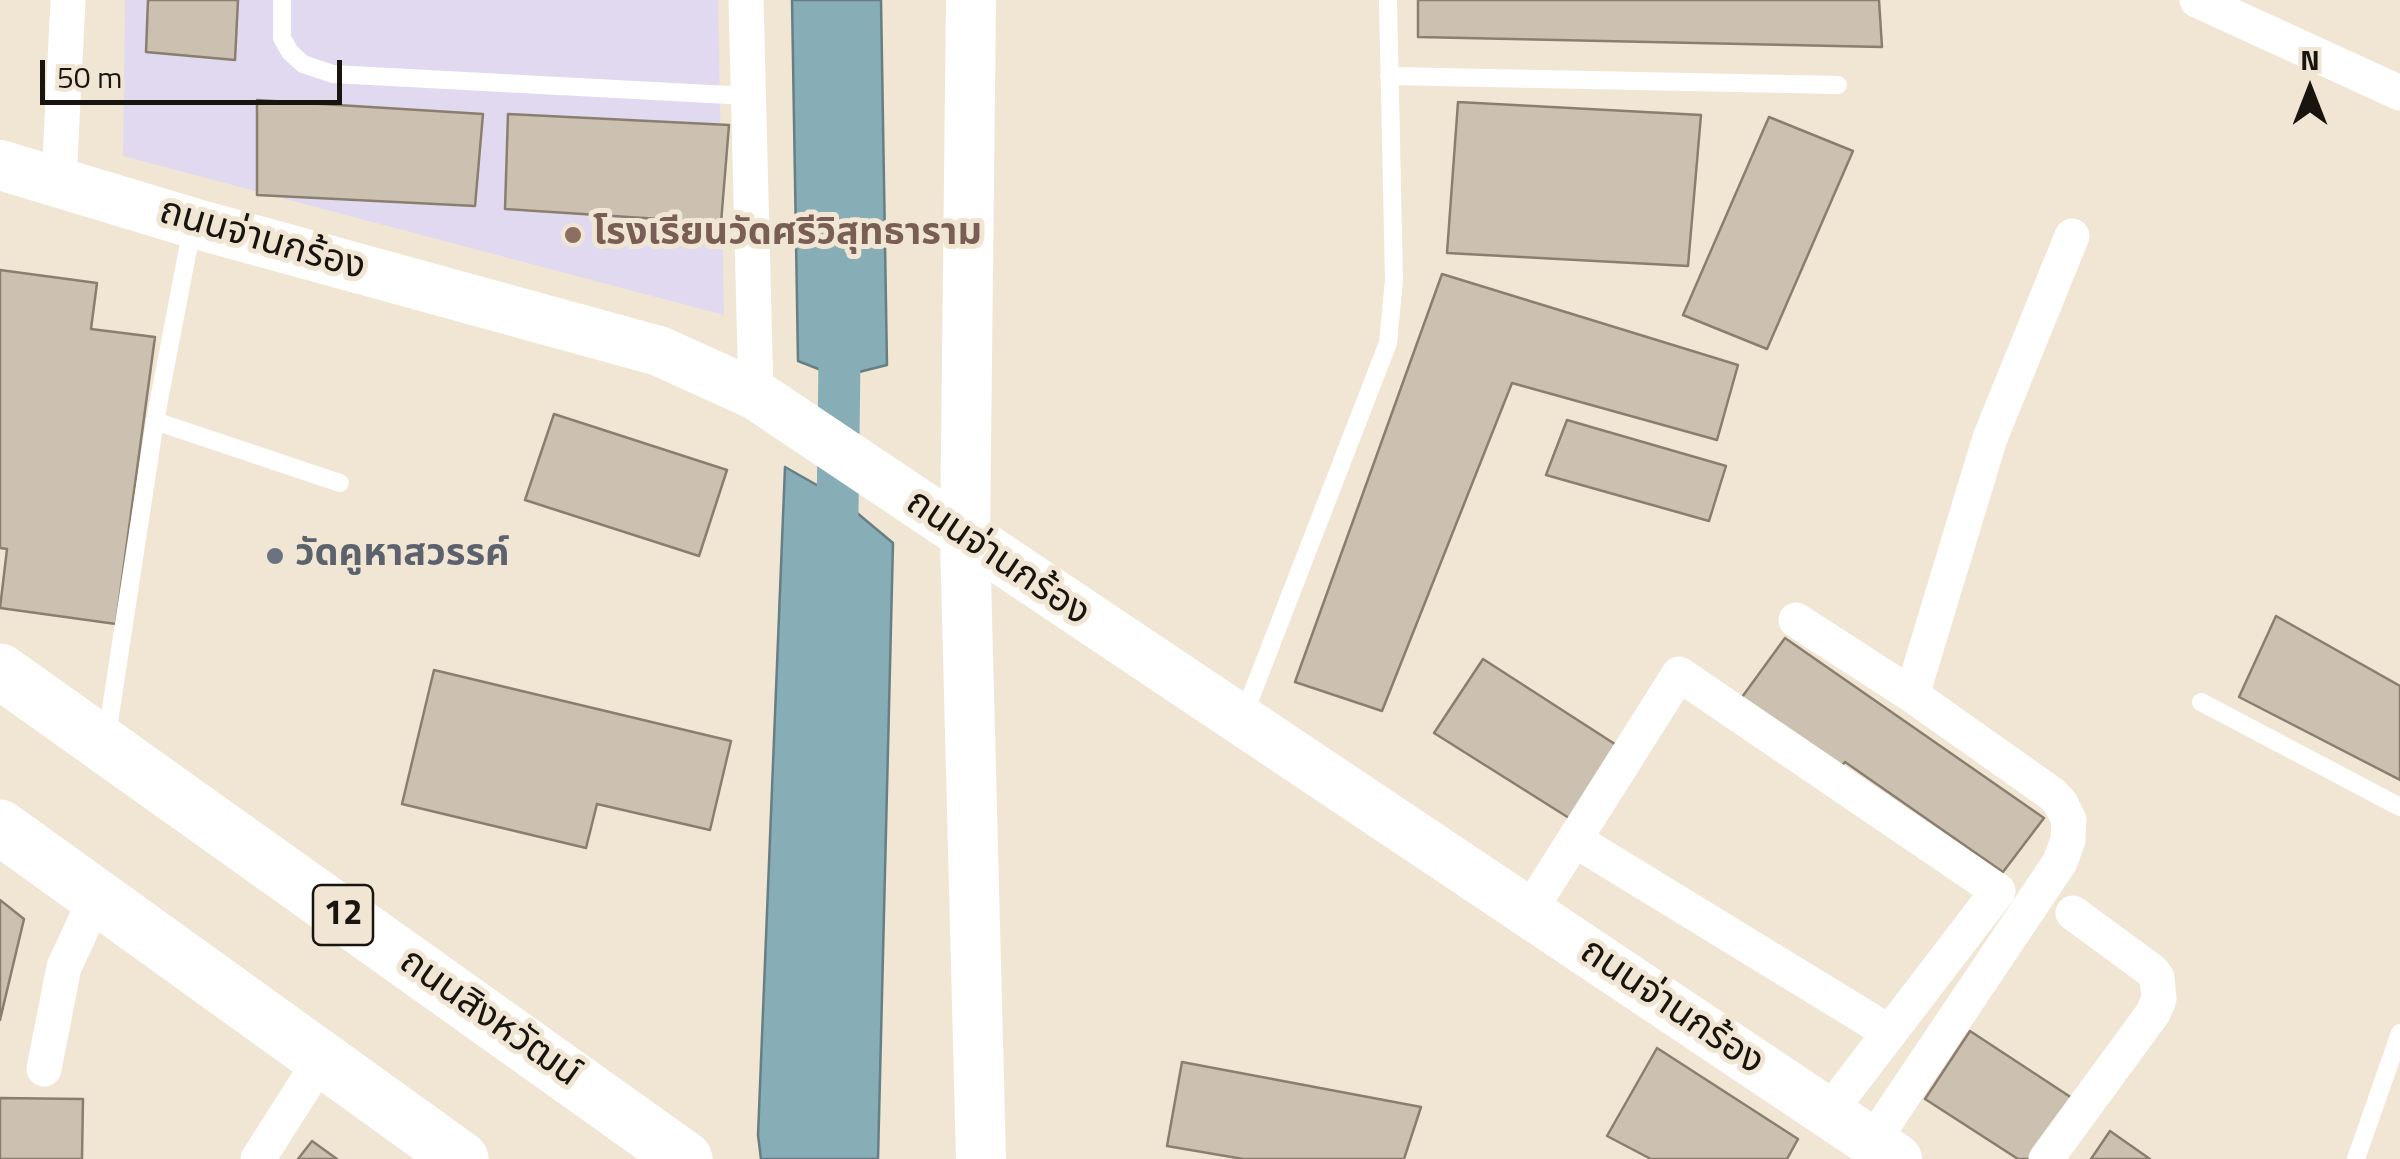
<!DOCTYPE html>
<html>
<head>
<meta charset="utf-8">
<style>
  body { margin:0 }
  #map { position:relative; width:2400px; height:1159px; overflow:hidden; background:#f1e6d4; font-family:"Titillium Web",sans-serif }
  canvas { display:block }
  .north { position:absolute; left:2260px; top:40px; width:100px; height:100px; -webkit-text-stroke:8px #f1e6d4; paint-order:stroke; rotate:0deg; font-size:28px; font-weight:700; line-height:40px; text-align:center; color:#18140e }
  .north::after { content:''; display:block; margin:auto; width:35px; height:45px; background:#18140e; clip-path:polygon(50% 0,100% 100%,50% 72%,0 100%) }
  .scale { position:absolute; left:40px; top:60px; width:302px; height:45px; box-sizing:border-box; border:5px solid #18140e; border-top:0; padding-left:12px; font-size:30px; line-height:35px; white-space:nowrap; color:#18140e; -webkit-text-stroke:8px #f1e6d4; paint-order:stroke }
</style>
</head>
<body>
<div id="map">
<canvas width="2400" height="1159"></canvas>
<div class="north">N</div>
<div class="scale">50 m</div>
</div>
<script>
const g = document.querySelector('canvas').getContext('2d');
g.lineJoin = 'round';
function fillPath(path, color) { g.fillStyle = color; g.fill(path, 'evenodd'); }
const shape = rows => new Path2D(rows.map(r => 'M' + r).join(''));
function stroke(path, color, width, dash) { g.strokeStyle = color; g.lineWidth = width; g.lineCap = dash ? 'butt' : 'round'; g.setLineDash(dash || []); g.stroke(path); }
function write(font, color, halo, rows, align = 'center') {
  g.font = font + ' "Titillium Web","Noto Sans Thai",sans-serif'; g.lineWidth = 10; g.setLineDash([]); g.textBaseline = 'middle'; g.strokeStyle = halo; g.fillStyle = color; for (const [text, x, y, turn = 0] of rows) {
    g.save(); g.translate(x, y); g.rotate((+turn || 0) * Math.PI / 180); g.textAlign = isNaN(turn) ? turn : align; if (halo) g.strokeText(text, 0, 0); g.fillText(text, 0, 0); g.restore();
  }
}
fillPath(shape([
  [125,0,718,0,724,315,123,156]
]), '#e0d9ef');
const water = shape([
  [792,0,881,0,887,365,839,377,798,361,792,0],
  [785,467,838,497,893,543,878,1159,761,1159,758,1135,785,467]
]);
fillPath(water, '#87adb7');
stroke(water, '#667f84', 2.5);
stroke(shape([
  [837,554,840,320]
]), '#87adb7', 42);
const building = shape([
  [148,0,238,0,235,60,146,52,148,0],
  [1418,0,1879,0,1882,47,1418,37,1418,0],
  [257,100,483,114,475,206,257,195,257,100],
  [1458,102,1701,115,1688,266,1447,253,1458,102],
  [508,114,729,125,721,223,505,209,508,114],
  [1769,117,1853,151,1767,349,1683,315,1769,117],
  [0,270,97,283,91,329,155,337,116,624,0,608,7,549,0,548,0,270],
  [1442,274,1738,365,1717,440,1512,383,1382,711,1295,682,1442,274],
  [554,414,727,470,699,556,525,500,554,414],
  [1567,420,1726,466,1709,521,1546,475,1567,420],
  [2276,616,2400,686,2400,780,2239,697,2276,616],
  [1785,638,2044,818,2003,872,1845,762,1825,784,1729,715,1785,638],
  [1483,659,1621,748,1569,818,1434,733,1483,659],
  [434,670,731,741,710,830,597,804,586,848,402,804,434,670],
  [0,900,24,919,0,1020,0,900],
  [1970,1031,2072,1098,2032,1159,2018,1159,1925,1099,1970,1031],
  [1657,1048,1798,1139,1787,1159,1651,1159,1607,1136,1657,1048],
  [1182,1062,1421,1107,1404,1159,1243,1159,1167,1146,1182,1062],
  [0,1098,83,1099,82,1159,0,1159,0,1098],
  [2110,1131,2150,1159,2091,1159,2110,1131],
  [312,1141,337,1159,298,1159,312,1141]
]);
fillPath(building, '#ccc1b0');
stroke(building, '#8a7f6f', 2.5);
stroke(shape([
  [282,0,282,38,290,52,303,64,333,74,748,96],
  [1389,76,1838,85],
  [155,421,340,483],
  [2201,702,2400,807],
  [1243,717,1388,343,1394,280,1388,0],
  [107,735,155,421,192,228],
  [2356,1159,2400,1033]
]), '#fff', 18);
stroke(shape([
  [746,0,756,395],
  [2197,0,2400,93],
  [59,181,68,0],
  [1796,620,1912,695,2052,794,2060,802,2069,820,2068,840,2060,862,1872,1142],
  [1912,695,1990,438,2072,236],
  [1575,840,1889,1032],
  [1528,913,1679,674,1998,891,1828,1113],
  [44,1069,64,967,97,896],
  [258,1159,321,1060],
  [2046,1159,2153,1013,2159,999,2157,978,2152,971,2073,913]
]), '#fff', 35);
stroke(shape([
  [971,0,965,538,981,1159],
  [0,165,193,223,659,351,756,395,1897,1159]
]), '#fff', 50);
stroke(shape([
  [0,671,685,1159],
  [0,827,461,1159]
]), '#fff', 55);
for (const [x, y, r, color] of [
  [573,235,10,"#8d6e63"],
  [275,556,10,"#6b7280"]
]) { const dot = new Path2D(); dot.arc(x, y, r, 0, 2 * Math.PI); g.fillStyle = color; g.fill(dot); stroke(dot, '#f1e6d4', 4); }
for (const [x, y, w] of [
  [343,915,60]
]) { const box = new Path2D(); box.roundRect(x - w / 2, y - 30, w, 60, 8); g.fillStyle = '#f1e6d4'; g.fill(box); stroke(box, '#18140e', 2.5); }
write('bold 35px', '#18140e', null, [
  ["12",343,915]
]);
write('bold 38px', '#785e54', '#f1e6d4', [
  ["โรงเรียนวัดศรีวิสุทธาราม",593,235]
], 'left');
write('38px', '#18140e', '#f1e6d4', [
  ["ถนนจ่านกร้อง",262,241,16],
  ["ถนนจ่านกร้อง",997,559,34],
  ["ถนนจ่านกร้อง",1671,1008,34],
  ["ถนนสิงหวัฒน์",489,1019,35]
]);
write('bold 38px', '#5b616d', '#f1e6d4', [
  ["วัดคูหาสวรรค์",295,556]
], 'left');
</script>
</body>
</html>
